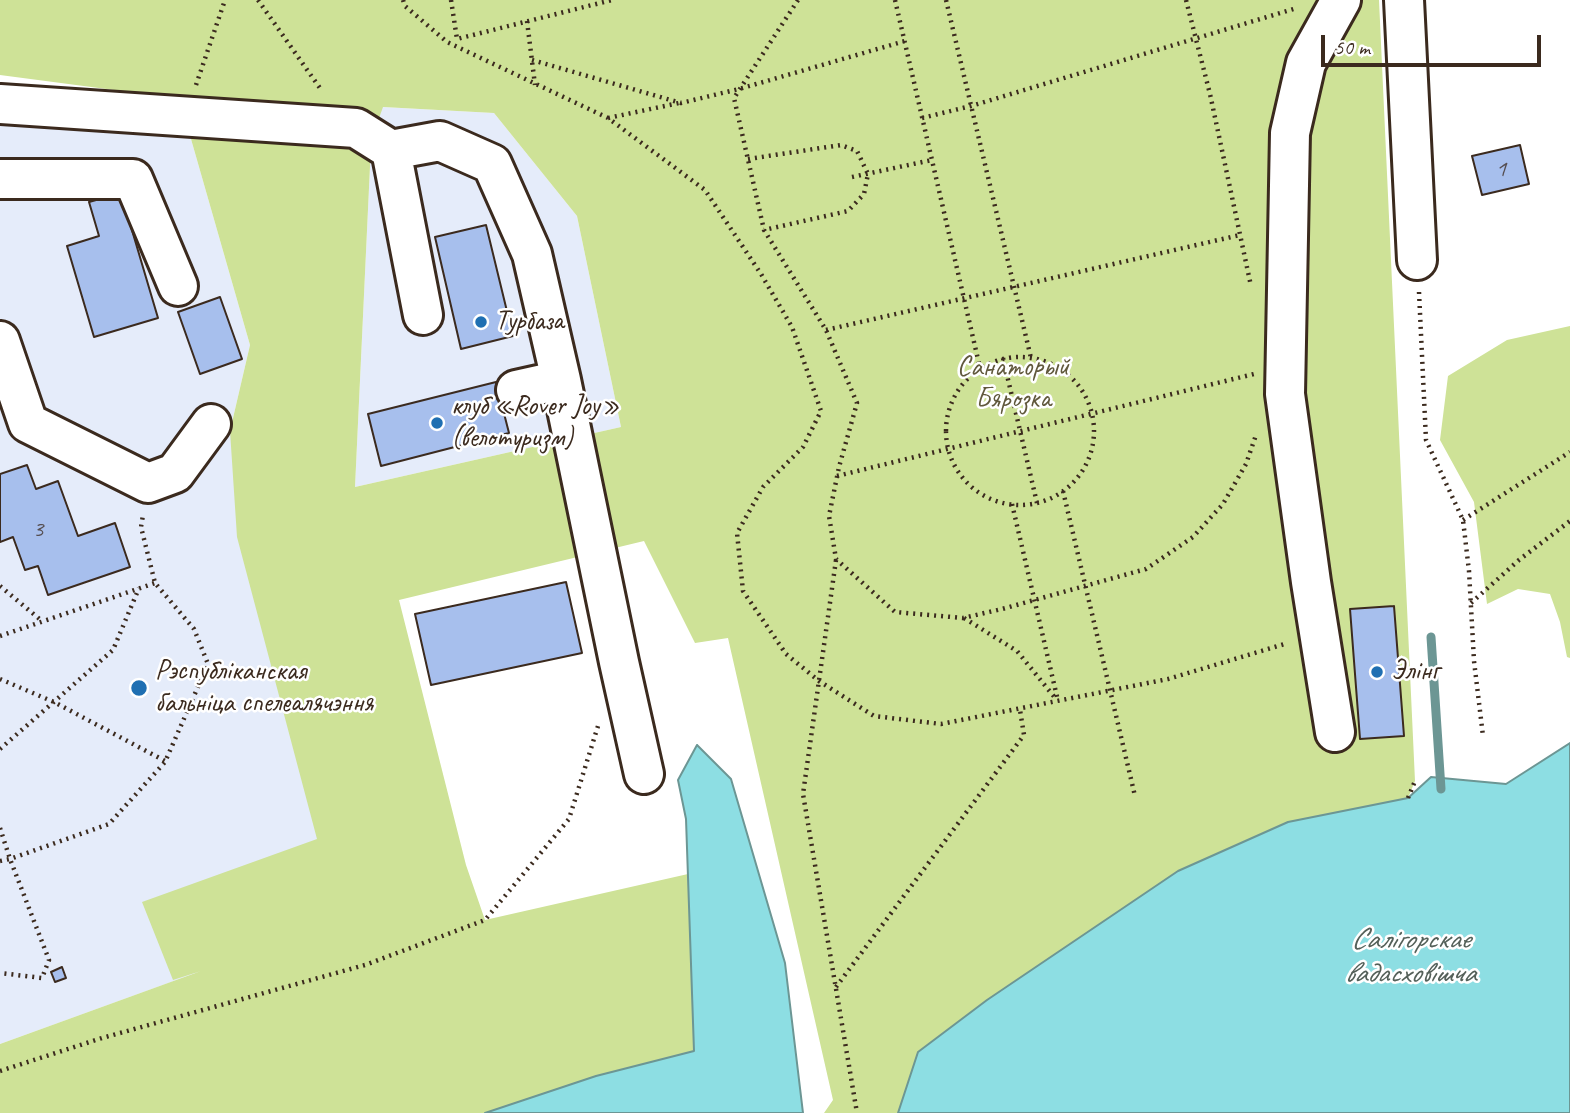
<!DOCTYPE html>
<html>
<head>
<meta charset="utf-8">
<style>
  body { margin:0 }
  #map { position:relative; width:1570px; height:1113px; overflow:hidden; background:#fff; font-family:Caveat,sans-serif }
  canvas { display:block }
  .scale { position:absolute; left:1321px; top:35px; width:220px; height:32px; box-sizing:border-box; border:4px solid #3b2a1e; border-top:0; padding-left:9px; font-size:21px; line-height:24px; white-space:nowrap; color:#3b2a1e; -webkit-text-stroke:5px #fff; paint-order:stroke }
</style>
</head>
<body>
<div id="map">
<canvas width="1570" height="1113"></canvas>
<div class="scale">50 m</div>
</div>
<script>
const g = document.querySelector('canvas').getContext('2d');
g.lineJoin = 'round';
function fillPath(path, color) { g.fillStyle = color; g.fill(path, 'evenodd'); }
const shape = rows => new Path2D(rows.map(r => 'M' + r).join(''));
function stroke(path, color, width, dash) { g.strokeStyle = color; g.lineWidth = width; g.lineCap = dash ? 'butt' : 'round'; g.setLineDash(dash || []); g.stroke(path); }
function write(font, color, halo, rows, align = 'center') {
  g.font = font + ' Caveat,sans-serif'; g.lineWidth = 5; g.setLineDash([]); g.textBaseline = 'middle'; g.strokeStyle = halo; g.fillStyle = color; for (const [text, x, y, turn = 0] of rows) {
    g.save(); g.translate(x, y); g.rotate((+turn || 0) * Math.PI / 180); g.textAlign = isNaN(turn) ? turn : align; if (halo) g.strokeText(text, 0, 0); g.fillText(text, 0, 0); g.restore();
  }
}
fillPath(shape([
  [382,107,494,113,577,216,621,427,355,487,371,145],
  [0,124,189,132,250,345,230,431,342,920,0,1044]
]), '#e5ecfa');
fillPath(shape([
  [0,0,1379,0,1415,781,1408,798,1288,822,1178,871,987,1000,918,1052,898,1113,824,1113,833,1100,728,638,695,643,644,541,399,600,466,865,485,920,688,874,694,1051,596,1076,485,1113,0,1113,0,1044,201,971,173,980,142,902,317,839,237,537,230,431,250,345,189,132,371,145,355,487,621,427,577,216,494,113,383,107,378,121,213,103,0,75],
  [1570,326,1570,658,1567,657,1560,622,1550,594,1518,589,1487,604,1474,502,1440,440,1448,376,1507,340]
]), '#cee297');
const water = shape([
  [1570,743,1570,1113,898,1113,918,1052,987,1000,1178,871,1288,822,1408,798,1431,777,1506,784,1570,743],
  [697,745,731,779,785,963,803,1113,485,1113,596,1076,694,1051,686,819,678,780,697,745]
]);
fillPath(water, '#8ddee3');
stroke(water, '#6c9694', 2);
stroke(shape([
  [1431,637,1441,789]
]), '#6c9694', 9);
const building = shape([
  [1520,145,1529,184,1482,195,1472,156,1520,145],
  [121,193,158,318,94,337,67,246,99,236,89,202,121,193],
  [486,225,513,336,461,349,435,237,486,225],
  [220,297,242,359,200,374,178,312,220,297],
  [496,382,509,433,381,466,368,414,496,382],
  [27,465,36,489,58,481,78,536,115,523,130,567,48,595,38,566,25,570,13,537,0,542,0,474,27,465],
  [566,582,582,653,431,685,415,614,566,582],
  [1394,606,1404,736,1360,739,1350,609,1394,606],
  [62,967,66,978,55,982,51,972,62,967]
]);
fillPath(building, '#a7bfed');
stroke(building, '#3b2a1e', 2);
const minor = shape([
  [1404,0,1417,260],
  [0,104,356,128,391,150,423,315],
  [391,150,440,141,492,164,532,254,561,380,516,390],
  [0,179,133,179,178,286],
  [0,341,28,423,148,483,175,473,211,424],
  [561,380,619,662,644,774],
  [1335,732,1311,582,1285,394,1290,133,1306,63,1341,0]
]);
stroke(minor, '#3b2a1e', 44);
stroke(shape([
  [258,0,322,91],
  [403,0,405,6,447,42,608,118,705,190,761,274,792,327,821,411,803,447,763,487,737,533,743,591,786,654,819,681,874,716,941,724,1168,679,1288,643],
  [451,0,457,39,612,0],
  [798,0,734,98,764,230,826,330,857,403,839,467,829,516,836,559,895,612,963,618,1002,609,1146,569,1193,537,1223,504,1246,464,1256,435],
  [895,0,980,368],
  [946,0,1031,358],
  [1186,0,1210,94,1251,286],
  [527,21,535,85],
  [532,60,681,103,739,89,905,41],
  [196,85,225,0],
  [608,118,679,103],
  [922,118,971,106,1297,8],
  [748,159,841,145,857,151,868,174,864,194,848,211,764,230],
  [852,177,932,160],
  [1419,292,1426,440,1463,520,1469,571,1474,661,1483,736],
  [826,330,1240,235],
  '946 431a74 74 0 1 1 148 0a74 74 0 1 1-148 0Z',
  [1003,358,1037,503],
  [837,476,1254,374],
  [1063,491,1135,796],
  [1012,504,1058,701],
  [1463,520,1570,452],
  [836,560,803,794,857,1113],
  [0,586,42,621],
  [1471,603,1519,560,1570,521],
  [964,618,1017,651,1056,699],
  [0,636,155,583],
  [0,679,54,702,165,761],
  [0,749,113,650,139,588],
  [1408,798,1415,781],
  [0,828,10,859,49,960,42,978,0,973],
  [0,861,10,859,109,824,165,762,208,664,194,629,155,583,141,527,143,515],
  [836,987,1024,735,1020,710],
  [0,1071,102,1038,365,965,485,920,569,819,598,726]
]), '#3b2a1e', 4.5, [2, 5]);
stroke(minor, '#fff', 38);
for (const [x, y, r, color] of [
  [481,322,7,"#1f6fb2"],
  [437,423,7,"#1f6fb2"],
  [1377,672,7,"#1f6fb2"],
  [139,688,9,"#1f6fb2"]
]) { const dot = new Path2D(); dot.arc(x, y, r, 0, 2 * Math.PI); g.fillStyle = color; g.fill(dot); stroke(dot, '#fff', 2.5); }
write('24px', '#564f52', null, [
  ["1",1501,170],
  ["3",38,530]
]);
write('28px', '#3b2a1e', '#fff', [
  ["Турбаза",495,322],
  ["клуб «Rover Joy»",451,407],
  ["(велотуризм)",451,439],
  ["Рэспубліканская",155,672],
  ["бальніца спелеалячэння",155,704],
  ["Элінг",1391,672]
], 'left');
write('28px', '#60583c', '#fff', [
  ["Санаторый",1013,368],
  ["Бярозка",1013,400]
]);
write('italic 30px', '#546059', '#fff', [
  ["Салігорскае",1410,940],
  ["вадасховішча",1410,974]
]);
</script>
</body>
</html>
